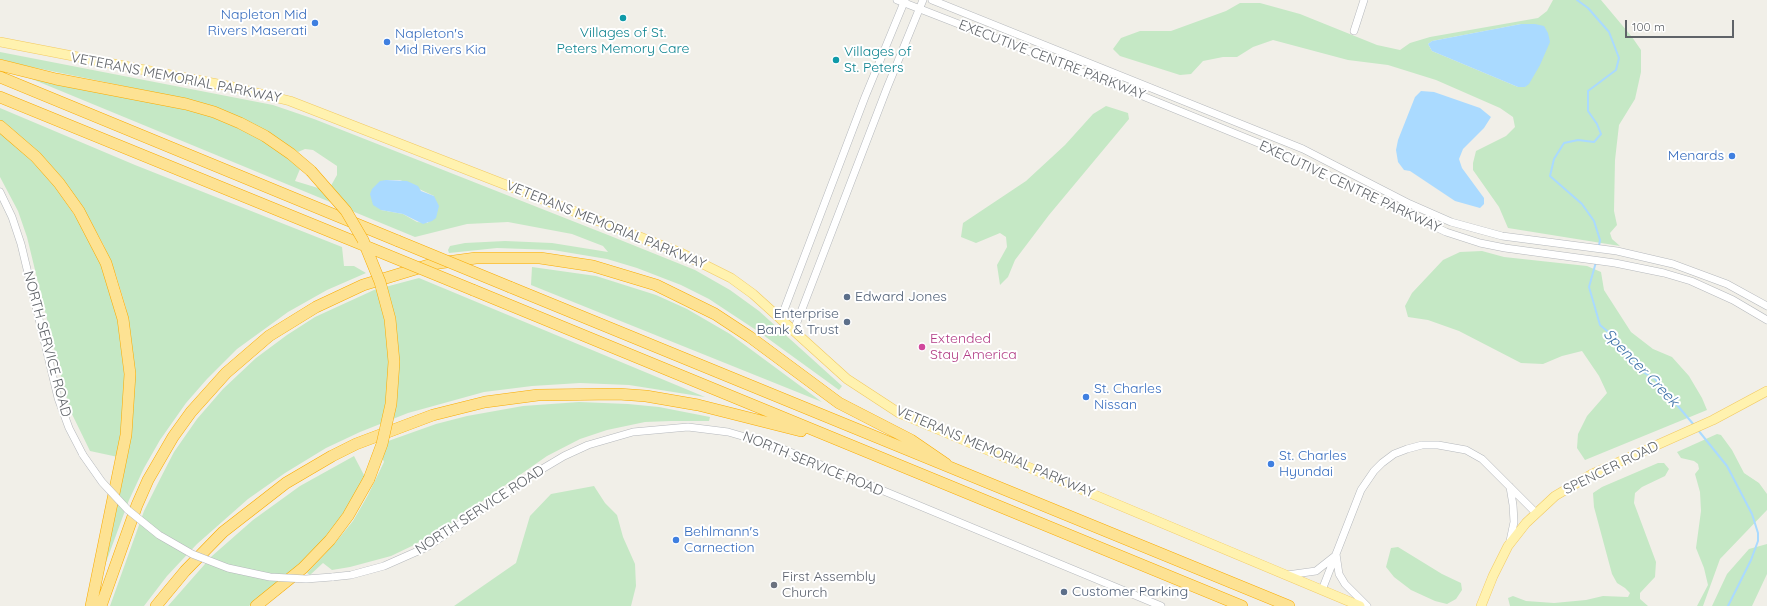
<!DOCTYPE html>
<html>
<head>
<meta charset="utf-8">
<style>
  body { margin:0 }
  #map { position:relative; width:1767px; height:606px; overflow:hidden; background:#f1efe8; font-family:Quicksand,sans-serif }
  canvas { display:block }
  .scale { position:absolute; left:1625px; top:20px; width:109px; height:18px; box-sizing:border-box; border:2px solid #5f6368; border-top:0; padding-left:5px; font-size:12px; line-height:14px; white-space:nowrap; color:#5f6368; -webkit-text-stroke:3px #fff; paint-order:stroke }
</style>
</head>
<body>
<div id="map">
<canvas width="1767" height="606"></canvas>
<div class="scale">100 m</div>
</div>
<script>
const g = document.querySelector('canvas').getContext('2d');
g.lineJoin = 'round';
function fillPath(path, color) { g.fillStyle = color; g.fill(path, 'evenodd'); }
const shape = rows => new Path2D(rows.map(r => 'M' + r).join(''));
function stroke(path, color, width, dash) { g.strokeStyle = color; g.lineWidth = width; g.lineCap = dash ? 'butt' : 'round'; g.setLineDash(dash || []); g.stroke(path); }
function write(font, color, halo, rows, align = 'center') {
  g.font = font + ' Quicksand,sans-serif'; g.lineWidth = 4; g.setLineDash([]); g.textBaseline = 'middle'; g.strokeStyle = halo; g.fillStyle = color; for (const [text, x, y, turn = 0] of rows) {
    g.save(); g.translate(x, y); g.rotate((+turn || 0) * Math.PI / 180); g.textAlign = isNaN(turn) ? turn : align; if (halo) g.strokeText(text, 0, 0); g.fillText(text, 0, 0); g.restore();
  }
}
fillPath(shape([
  [1553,0,1601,0,1632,37,1641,50,1641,72,1635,99,1619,125,1615,160,1614,211,1617,225,1610,233,1612,239,1620,246,1508,228,1499,207,1473,170,1473,163,1476,151,1506,136,1515,127,1513,117,1500,108,1436,80,1388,65,1348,60,1273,40,1253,47,1237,57,1223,57,1203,61,1191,74,1180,75,1120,56,1113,49,1121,38,1140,31,1171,31,1226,11,1240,3,1260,3,1300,14,1377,45,1400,50,1410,43,1430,37,1538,18,1547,11],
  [1521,24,1535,24,1525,87,1518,87,1432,51,1428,44,1432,41],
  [0,52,273,105,314,119,608,235,695,270,730,290,759,311,842,386,839,390,759,332,709,299,681,285,637,268,607,259,553,250,497,248,449,253,448,250,450,246,465,243,505,241,552,243,608,252,603,246,590,241,572,234,508,222,467,224,415,237,27,77,203,113,251,134,282,153,300,169,295,181,328,191,337,175,337,166,313,150,305,149,298,152,276,137,209,105,177,97,22,65,0,59],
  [386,180,400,180,434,196,428,223,417,222,403,214,381,210],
  [1106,106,1128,113,1129,119,1049,215,1015,260,1008,277,1000,285,997,265,1007,247,1006,237,1000,233,976,243,961,237,963,223,1026,181,1065,145,1093,114],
  [0,108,135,165,342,247,344,266,354,266,366,273,327,290,288,312,237,349,207,379,186,403,160,440,144,468,129,500,105,565,130,442,133,413,134,372,126,308,116,275,104,246,91,222,79,202,0,121],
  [0,133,31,160,51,181,82,226,103,269,120,324,125,372,124,416,118,457,90,451,71,412,63,385,27,237,18,211,0,177],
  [1482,251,1504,257,1587,266,1601,272,1604,290,1631,332,1653,349,1672,357,1689,376,1702,398,1707,410,1585,460,1577,448,1578,434,1587,416,1607,393,1599,376,1582,351,1562,356,1543,364,1521,363,1459,331,1428,320,1408,317,1405,306,1412,293,1443,260,1460,252],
  [532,267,596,276,656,295,687,309,730,334,822,402,531,285],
  [419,278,705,397,629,385,580,383,532,386,484,392,408,413,360,432,326,448,285,473,248,499,197,544,167,576,144,606,110,606,144,511,157,485,174,452,197,419,223,389,256,358,287,335,315,317,374,290],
  [579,402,628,404,659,407,710,417,709,421,671,421,645,422,607,430,580,439,547,456,451,523,414,545,391,556,350,567,332,570,323,563,310,575,307,573,335,543,353,521,368,495,384,462,377,445,436,424,467,416,523,406],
  [1717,434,1721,435,1732,450,1744,473,1759,483,1767,494,1767,510,1720,559,1703,606,1697,606,1708,585,1704,568,1696,548,1701,511,1700,492,1695,474,1699,469,1698,464,1694,461,1681,458,1677,452],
  [354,456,365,477,361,487,333,530,305,560,249,606,168,606,212,556,253,520,300,486],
  [1658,463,1664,463,1669,469,1665,476,1642,487,1635,493,1634,503,1656,562,1655,577,1640,593,1640,599,1648,606,1510,606,1508,598,1513,596,1526,601,1554,603,1586,600,1603,596,1628,597,1630,593,1625,588,1617,583,1612,574,1594,507,1593,493,1602,487],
  [594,486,605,503,617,515,623,537,635,564,636,586,631,606,454,606,516,563,530,516,551,494],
  [1767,544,1767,574,1752,606,1712,606,1727,574,1749,549],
  [1398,547,1442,574,1461,583,1462,590,1456,599,1447,604,1435,601,1411,590,1394,577,1386,567,1391,548]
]), '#c5e8c5');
fillPath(shape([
  [1521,24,1535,24,1544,26,1548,33,1550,42,1540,65,1529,84,1525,87,1518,87,1432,51,1428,44,1432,41],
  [1421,91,1434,92,1480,108,1491,117,1484,128,1463,149,1459,159,1462,168,1484,198,1484,204,1480,208,1455,201,1410,171,1404,170,1398,162,1396,150,1398,140,1415,97],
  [386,180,407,181,418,186,421,191,434,196,439,206,436,218,432,221,423,224,403,214,381,210,373,205,370,194,372,189,380,181]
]), '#aadaff');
stroke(shape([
  [1577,0,1588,8,1609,32,1619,58,1616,70,1588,91,1588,111,1597,124,1601,134,1594,142,1578,140,1564,143,1554,159,1550,176,1582,204,1594,221,1600,240,1599,246],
  [1596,262,1589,287,1600,325,1612,335,1629,358,1643,372,1655,379,1694,425],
  [1698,430,1727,466,1752,514,1758,533,1758,541,1751,560,1728,606]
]), '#aadaff', 2);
const minor = shape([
  [897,0,1123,88,1283,153,1446,232,1480,243,1505,248,1615,263,1664,273,1691,281,1733,300,1767,320],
  [932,0,1303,149,1410,204,1451,222,1502,236,1617,251,1673,264,1727,284,1767,306],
  [1354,31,1364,0],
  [0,192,12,217,21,244,58,398,69,428,83,455],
  [781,318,865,97,905,0],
  [794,330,887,88,923,0],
  [1510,541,1514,522,1513,505,1510,487],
  [1336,554,1339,574,1345,584,1367,606],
  [1287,575,1316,571,1335,556],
  [332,577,351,575,384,566,427,547,532,475,564,456,588,445,633,432,688,427,728,432,773,445,1161,606],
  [1322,590,1361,490,1374,471,1382,463,1394,454,1407,449,1422,445,1438,445,1466,450,1482,459,1536,513]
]);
const major = shape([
  [0,42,233,87,290,101,681,253,731,278,753,294,847,379,899,413,1360,606],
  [1481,606,1493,576,1508,546,1526,523,1555,496,1592,474,1713,420,1767,391]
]);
const highway = shape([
  [0,65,56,79,186,104,214,112,240,123,265,136,291,154,311,171],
  [0,77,398,241],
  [0,97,363,245],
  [0,126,36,157,59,183,79,211,106,263,123,319,130,374,126,435,91,606],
  [510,287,1289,606],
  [473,290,1242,606],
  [101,606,137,505,148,480,173,437,191,412,226,373,269,336,316,307,363,285,432,264,476,258,540,258,593,266,656,285,715,314,750,337,839,403,911,440,946,464],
  [156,606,185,571,223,532,286,483,332,456,356,444,433,415,485,402,538,395,618,394,646,396,698,405,801,431],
  [256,606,303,568,330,540,348,516,369,479]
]);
stroke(minor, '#b5b8bc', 8);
stroke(major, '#f2c960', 10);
stroke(highway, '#f9ab00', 12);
stroke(minor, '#fff', 7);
stroke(major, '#fff2af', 9);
stroke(highway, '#fde293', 11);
const minorBridge = shape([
  [83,455,102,482,128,510,159,535,192,554,228,568,270,577,306,579,332,577]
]);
const highwayBridge = shape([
  [311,171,346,211,363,240,380,282,390,319,394,362,391,404,382,444,369,479],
  [398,241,510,287],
  [363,245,473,290]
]);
stroke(minorBridge, '#b5b8bc', 8, []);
stroke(highwayBridge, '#f9ab00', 12, []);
stroke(minorBridge, '#fff', 7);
stroke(highwayBridge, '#fde293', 11);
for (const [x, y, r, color] of [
  [623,18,4,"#0f9aa8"],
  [315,23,4,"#3f7fe0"],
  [387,42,4,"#3f7fe0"],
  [836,60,4,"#0f9aa8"],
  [1732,156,4,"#3f7fe0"],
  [847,297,4,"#5c6f8a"],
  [847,322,4,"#5c6f8a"],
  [922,347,4,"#d1479c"],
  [1086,397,4,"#3f7fe0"],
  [1271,464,4,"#3f7fe0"],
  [676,540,4,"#3f7fe0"],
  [774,585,4,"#6b7280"],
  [1064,592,4,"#5c6f8a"]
]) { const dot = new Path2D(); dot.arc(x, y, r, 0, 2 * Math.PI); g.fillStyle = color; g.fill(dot); stroke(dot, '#fff', 1.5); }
write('14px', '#366cbe', '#fff', [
  ["Napleton Mid",307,15,"right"],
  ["Rivers Maserati",307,31,"right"],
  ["Napleton's",395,34],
  ["Mid Rivers Kia",395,50],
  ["Menards",1724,156,"right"],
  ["St. Charles",1094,389],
  ["Nissan",1094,405],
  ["St. Charles",1279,456],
  ["Hyundai",1279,472],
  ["Behlmann's",684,532],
  ["Carnection",684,548]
], 'left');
write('14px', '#0d838f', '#fff', [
  ["Villages of St.",623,33],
  ["Peters Memory Care",623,49],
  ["Villages of",844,52,"left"],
  ["St. Peters",844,68,"left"]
]);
write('14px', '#5f6368', '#fff', [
  ["EXECUTIVE CENTRE PARKWAY",1052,60,21],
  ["VETERANS MEMORIAL PARKWAY",176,78,11],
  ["EXECUTIVE CENTRE PARKWAY",1350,187,25],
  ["VETERANS MEMORIAL PARKWAY",606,225,22],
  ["NORTH SERVICE ROAD",47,344,75],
  ["VETERANS MEMORIAL PARKWAY",995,452,23],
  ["NORTH SERVICE ROAD",813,464,22],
  ["SPENCER ROAD",1611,468,-26],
  ["NORTH SERVICE ROAD",480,510,-33]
]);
write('14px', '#4e5e75', '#fff', [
  ["Edward Jones",855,297],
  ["Enterprise",839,314,"right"],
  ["Bank & Trust",839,330,"right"],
  ["Customer Parking",1072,592]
], 'left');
write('14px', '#b23c85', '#fff', [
  ["Extended",930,339],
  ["Stay America",930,355]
], 'left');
write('14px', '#5b616d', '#fff', [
  ["First Assembly",782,577],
  ["Church",782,593]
], 'left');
write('italic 15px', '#4174aa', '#fff', [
  ["Spencer Creek",1641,368,46]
]);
</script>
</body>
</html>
